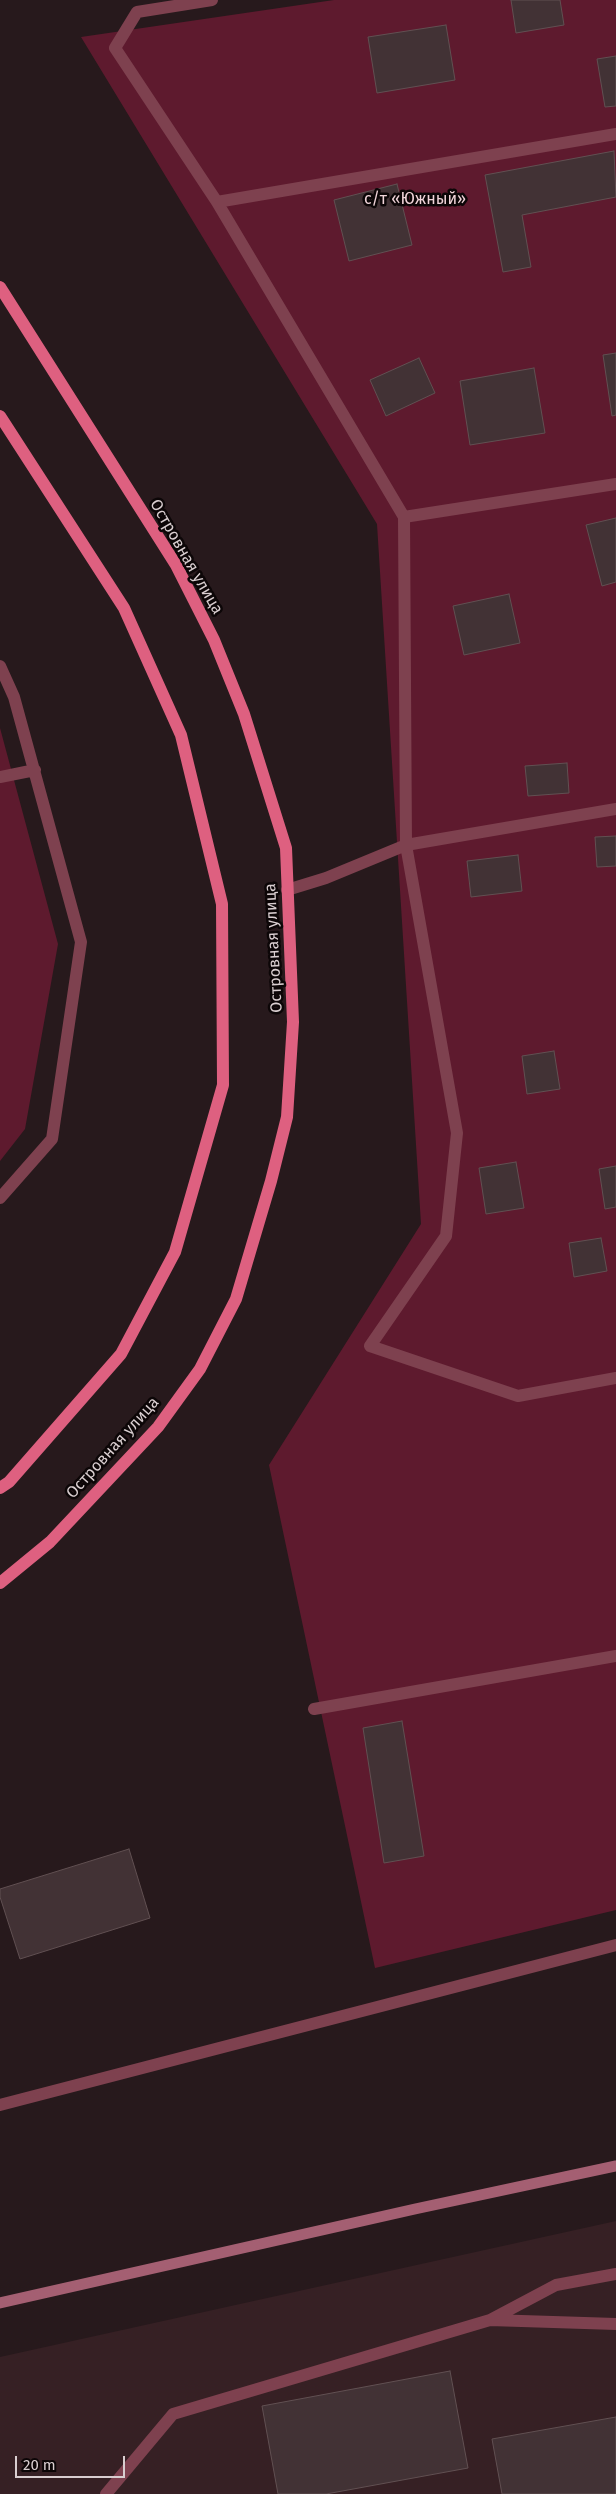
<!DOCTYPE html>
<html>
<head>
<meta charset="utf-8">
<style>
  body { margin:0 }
  #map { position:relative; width:616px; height:2494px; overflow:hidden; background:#27191c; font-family:"Fira Sans",sans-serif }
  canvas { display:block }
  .scale { position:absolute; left:15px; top:2456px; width:110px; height:22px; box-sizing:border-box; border:2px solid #d9ced0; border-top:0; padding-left:6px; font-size:15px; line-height:18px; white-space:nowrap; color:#d9ced0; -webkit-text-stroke:4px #0c0607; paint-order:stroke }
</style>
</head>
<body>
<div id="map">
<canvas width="616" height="2494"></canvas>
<div class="scale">20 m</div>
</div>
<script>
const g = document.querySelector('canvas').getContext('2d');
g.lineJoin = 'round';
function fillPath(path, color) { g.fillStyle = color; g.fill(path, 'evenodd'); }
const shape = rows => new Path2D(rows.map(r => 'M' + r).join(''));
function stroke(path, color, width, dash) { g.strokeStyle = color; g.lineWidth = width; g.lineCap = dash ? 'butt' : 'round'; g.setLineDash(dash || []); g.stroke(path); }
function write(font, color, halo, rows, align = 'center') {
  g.font = font + ' "Fira Sans",sans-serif'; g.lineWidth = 5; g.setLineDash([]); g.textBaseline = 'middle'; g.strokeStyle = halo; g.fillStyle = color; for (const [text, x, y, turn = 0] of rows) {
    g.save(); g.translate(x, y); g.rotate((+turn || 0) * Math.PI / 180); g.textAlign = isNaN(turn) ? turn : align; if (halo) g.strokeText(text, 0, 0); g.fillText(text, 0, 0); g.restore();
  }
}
fillPath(shape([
  [616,2221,616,2494,0,2494,0,2357]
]), '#362024');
fillPath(shape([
  [334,0,616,0,616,1910,375,1968,269,1465,421,1224,377,524,81,37],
  [0,728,58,944,25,1129,0,1161]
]), '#5e1a2e');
stroke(shape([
  [0,2303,415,2209,616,2166]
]), '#a45f72', 11);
const building = shape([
  [511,0,560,0,564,25,516,33,511,0],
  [446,25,455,80,377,93,368,37,446,25],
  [616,56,616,106,605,107,597,59,616,56],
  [614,151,616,197,522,215,531,267,503,272,485,175,614,151],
  [397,184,412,245,349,261,334,200,397,184],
  [616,353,616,415,612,416,603,355,616,353],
  [419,358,435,393,386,416,370,380,419,358],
  [534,368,545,433,470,445,460,381,534,368],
  [616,518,616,582,602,586,586,525,616,518],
  [509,594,520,643,464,655,453,606,509,594],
  [567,763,569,793,528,796,525,766,567,763],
  [616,836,616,866,597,867,595,837,616,836],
  [518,855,522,891,471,897,467,861,518,855],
  [554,1051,560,1089,527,1094,522,1056,554,1051],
  [516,1162,524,1208,486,1214,479,1168,516,1162],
  [616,1166,616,1207,605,1209,599,1169,616,1166],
  [601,1238,607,1271,574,1277,569,1243,601,1238],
  [402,1721,424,1856,384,1863,363,1728,402,1721],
  [129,1849,150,1918,20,1959,0,1897,0,1889,129,1849],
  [450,2371,468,2468,326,2494,278,2494,262,2406,450,2371],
  [616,2417,616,2494,502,2494,492,2439,616,2417]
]);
fillPath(building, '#423235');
stroke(building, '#615052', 1);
stroke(shape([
  [212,0,137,12,115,48,217,202,404,517,616,484],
  [217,202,616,134],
  [404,517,406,845,457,1133,446,1236,370,1346,518,1396,616,1378],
  [0,666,14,697,81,942,52,1139,0,1198],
  [0,777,35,770],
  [287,890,326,878,406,845,616,809],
  [314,1709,616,1656],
  [490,2320,556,2285,616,2274],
  [106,2494,173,2414,490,2320,616,2324]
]), '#7e414f', 12);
stroke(shape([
  [0,2105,616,1945]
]), '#7e414f', 12);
stroke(shape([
  [0,287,176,565,214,640,244,714,286,848,293,1022,287,1117,271,1181,236,1299,200,1369,158,1427,50,1542,0,1583],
  [0,416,124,608,181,735,222,904,223,1085,175,1252,121,1354,9,1482,0,1488]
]), '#de6080', 12);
write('16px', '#f0d4d9', '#0c0607', [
  ["с/т «Южный»",415,200]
]);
write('16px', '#d9ced0', '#0c0607', [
  ["Островная улица",186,557,60],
  ["Островная улица",274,948,-93],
  ["Островная улица",113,1448,-48]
]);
</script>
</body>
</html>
